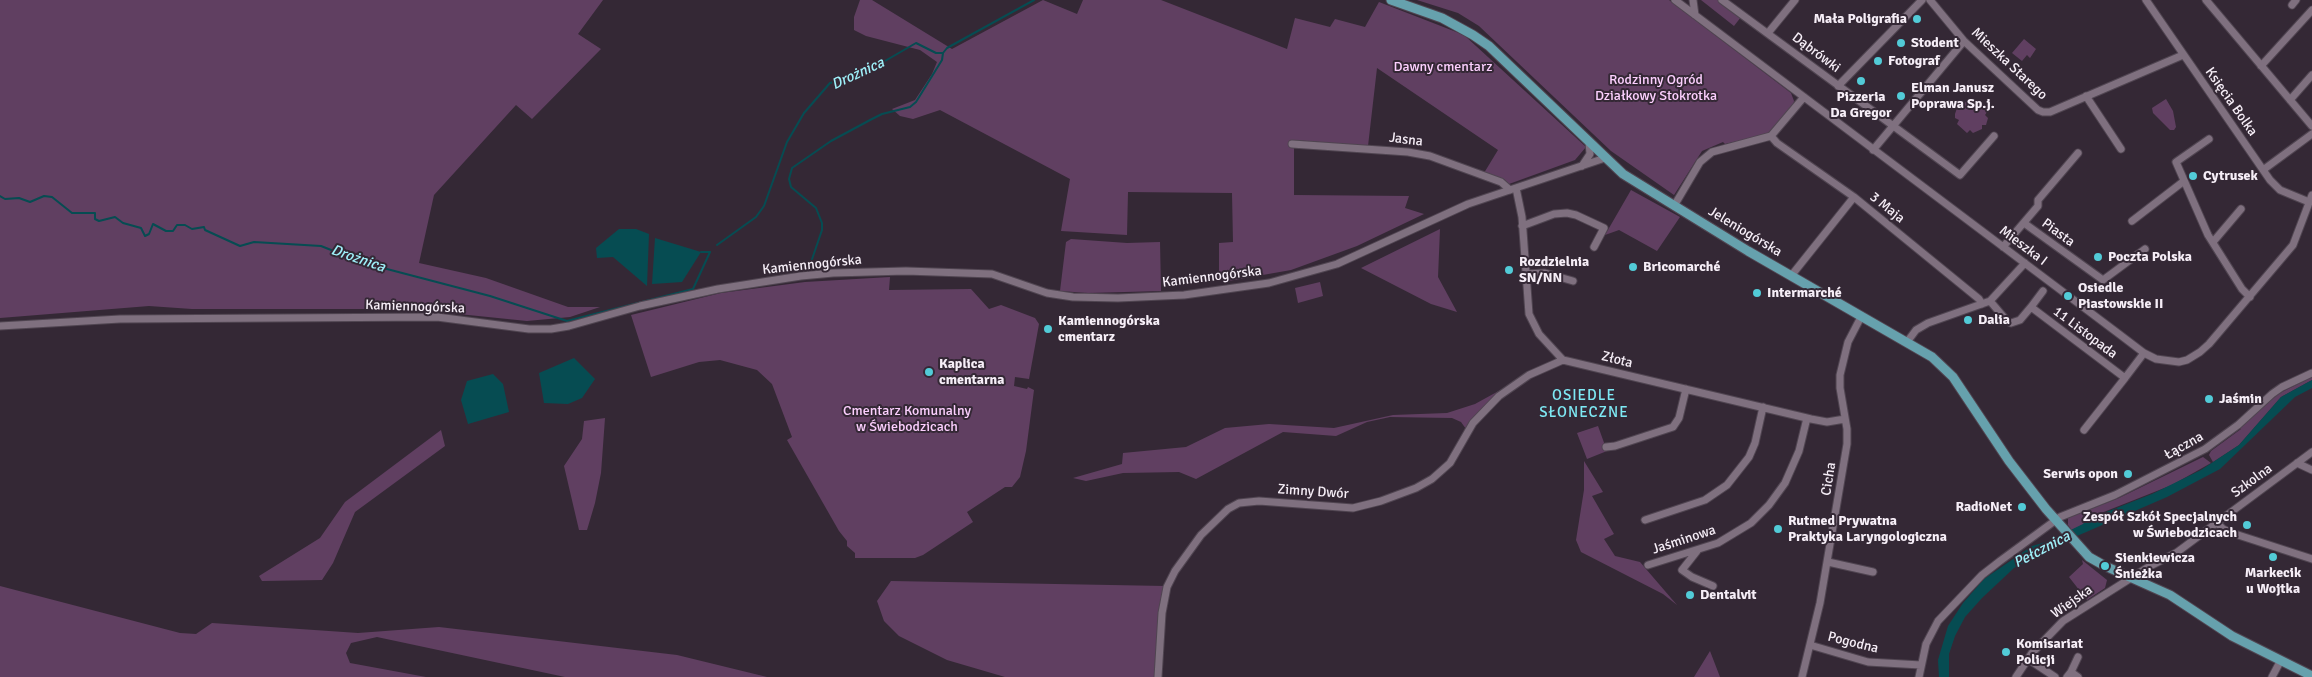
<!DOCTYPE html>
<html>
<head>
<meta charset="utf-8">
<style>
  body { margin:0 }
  canvas { display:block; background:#342835 }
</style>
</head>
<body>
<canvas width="2312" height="677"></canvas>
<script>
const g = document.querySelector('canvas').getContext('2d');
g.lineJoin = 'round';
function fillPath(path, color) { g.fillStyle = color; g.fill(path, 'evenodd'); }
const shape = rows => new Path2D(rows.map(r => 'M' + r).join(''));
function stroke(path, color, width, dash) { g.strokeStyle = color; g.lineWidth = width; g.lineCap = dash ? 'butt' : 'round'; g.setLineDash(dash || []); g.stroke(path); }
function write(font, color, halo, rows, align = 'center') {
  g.font = font + ' Signika,sans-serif'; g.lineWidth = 4; g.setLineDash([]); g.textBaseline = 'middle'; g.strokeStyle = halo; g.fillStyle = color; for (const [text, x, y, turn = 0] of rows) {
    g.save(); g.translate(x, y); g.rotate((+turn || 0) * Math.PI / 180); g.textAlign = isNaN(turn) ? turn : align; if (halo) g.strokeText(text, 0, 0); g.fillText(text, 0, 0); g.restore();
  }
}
fillPath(shape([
  [0,0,603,0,578,34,601,49,532,119,516,105,434,195,419,263,486,278,568,307,600,307,570,317,527,321,410,309,192,309,149,306,0,318],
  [860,0,872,0,952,49,1043,0,1077,14,1083,0,1161,0,1287,49,1295,18,1330,27,1335,19,1365,27,1379,2,1464,35,1586,147,1575,160,1509,184,1504,179,1484,173,1498,150,1377,68,1368,146,1294,140,1294,195,1409,196,1405,208,1424,214,1357,246,1291,270,1223,282,1219,276,1219,243,1233,242,1232,193,1128,192,1127,235,1061,231,1070,179,940,110,913,119,900,116,892,109,915,100,932,74,937,62,920,50,866,36,854,30,854,17],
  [1417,0,1669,0,1791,93,1794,101,1793,106,1768,134,1725,144,1723,142,1702,151,1674,195,1611,151,1479,26,1458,13],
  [1701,0,1718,0,1741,17,1734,26],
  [2024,39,2036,49,2030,58,2027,55,2022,61,2012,53],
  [2166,99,2173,111,2176,127,2174,130,2170,130,2153,113,2152,108],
  [1973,100,1986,108,1987,112,1985,115,1988,118,1986,125,1982,125,1982,129,1973,133,1970,130,1967,133,1957,124,1959,120,1955,118,1955,114,1957,108,1962,108,1962,104,1967,101,1970,103],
  [1631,190,1680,217,1657,251,1619,230,1605,235],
  [1440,229,1438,277,1457,312,1431,304,1361,268],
  [1071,239,1127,243,1160,242,1161,291,1088,293,1060,291,1066,242],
  [890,277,889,290,971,289,989,309,1001,305,1035,318,1039,324,1029,379,1015,377,1014,386,1027,389,1028,387,1034,390,1026,451,1020,477,1012,487,1005,487,967,512,973,522,923,555,915,558,855,558,855,553,847,546,847,541,839,531,787,440,792,437,772,384,757,370,720,360,699,362,651,377,631,315,721,293,805,282],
  [1320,282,1323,296,1298,303,1295,288],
  [2312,377,2312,380,2281,397,2239,445,2213,462,2209,455,2211,451,2241,429,2240,427,2278,394],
  [1515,382,1466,429,1461,422,1452,418,1390,417,1367,422,1336,436,1283,432,1196,479,1179,472,1123,473,1086,481,1073,478,1122,464,1123,453,1186,447,1225,428,1269,424,1334,428,1393,415,1447,413,1475,404],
  [605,418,601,473,595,503,587,530,579,530,564,466,582,439,584,421],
  [1598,426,1607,451,1587,459,1577,433],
  [441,430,445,446,355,512,333,563,322,580,262,581,259,576,320,538,345,502],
  [2203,457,2211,463,2172,485,2086,519,2084,524,2072,530,2068,525,2068,518,2119,498],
  [1584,461,1603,492,1592,496,1614,534,1604,539,1615,556,1640,562,1677,605,1663,594,1581,552,1576,540,1584,490],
  [2082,560,2107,580,2105,588,2087,600,2069,577,2083,564],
  [891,581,1165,586,1156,677,1005,677,947,660,899,636,884,621,877,601],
  [0,586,180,633,196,634,212,623,358,633,439,627,677,655,767,677,565,677,377,637,351,643,346,653,350,663,426,677,0,677],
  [1710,651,1720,677,1694,677]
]), '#603f61');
fillPath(shape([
  [619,229,636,229,649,234,647,286,613,257,597,258,596,248],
  [655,238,701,252,682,282,652,284],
  [574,358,595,379,582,398,568,404,544,403,539,373],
  [493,374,503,384,509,412,468,424,461,400,467,381],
  [2312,380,2312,388,2295,397,2220,469,2167,497,2077,536,2014,568,1982,598,1965,617,1955,636,1949,654,1949,677,1939,677,1938,660,1948,626,1963,603,1984,579,2032,546,2046,542,2083,524,2086,520,2152,494,2201,470,2239,445,2281,397]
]), '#064c52');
stroke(shape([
  [0,196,5,199,19,198,30,202,44,196,52,197,72,213,95,213,95,219,99,221,115,217,123,223,141,228,145,236,149,234,153,224,166,231,173,231,177,225,185,225,192,229,204,227,205,230,240,246,254,242,321,246,364,263,490,296,567,321,693,289,710,252,701,252],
  [717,245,756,217,764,206,787,142,804,113,830,83,866,72,916,43,936,53,943,53,947,48,1034,0],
  [809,268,822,230,822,223,816,208,791,187,789,179,792,168,831,141,872,119,882,114,910,107,916,102,942,60,943,53]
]), '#064c52', 2);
const minor = shape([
  [1675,0,2119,334,2144,353,2156,359,2179,362,2187,360,2200,352,2209,344,2293,245,2312,195],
  [1693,0,1695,15],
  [1722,0,1960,175,1994,136],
  [1930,0,1964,41,2038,110,2043,112,2050,112,2183,55],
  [2146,0,2270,180,2280,190,2309,202],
  [2206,0,2312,126],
  [2292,5,2296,0],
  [1768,33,1795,0],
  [2261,66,2312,10],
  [1838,86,1922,0],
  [2086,96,2121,149],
  [2290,100,2312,75],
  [1771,136,1777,143,1854,197,1979,299,1982,304],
  [2209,139,2176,162,2208,235,2242,289,2250,297],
  [1292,144,1408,152,1430,156,1501,182,1510,190],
  [1873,150,1964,41],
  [1582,166,1590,154,1589,142],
  [2263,170,2312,134],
  [1516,188,1522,217,1529,314,1539,334,1563,360,1811,419,1827,422,1845,419],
  [1674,206,1700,162,1712,152,1771,136,1804,97],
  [2132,221,2184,181],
  [2024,223,2103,280,2145,249],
  [1522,226,1554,214,1567,213,1576,215,1604,228,1594,247],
  [2213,242,2241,209],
  [2003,247,2038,206,2038,200,2078,153],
  [1525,274,1545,273,1573,281],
  [1791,276,1854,197],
  [1990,301,2007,321,2011,323,2020,320,2031,307,2125,378,2144,353],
  [2031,307,2043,291],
  [0,326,120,319,437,317,529,329,551,329,569,326,640,306,718,289,801,276,833,273,906,271,992,274,1047,293,1073,297,1118,298,1184,295,1269,283,1337,264,1468,204,1605,158],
  [1907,342,1916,330,1928,323,1990,301,2025,263],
  [2084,430,2125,378],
  [1606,447,1615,446,1673,427,1679,418,1686,389],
  [2297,463,2312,470],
  [1645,520,1705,500,1727,485,1749,457,1755,443,1763,407],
  [2216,522,2223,529,2232,533,2312,559],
  [1697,551,1682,570,1692,577,1713,586],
  [1828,562,1873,572],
  [1648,565,1718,543,1751,523,1769,505,1785,483,1799,451,1807,418],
  [1810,645,1868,662,1921,665],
  [2028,659,2055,677],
  [2071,672,2078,657],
  [1158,677,1162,613,1167,587,1175,571,1201,535,1228,509,1239,503,1259,501,1353,508,1381,501,1416,488,1432,479,1450,463,1473,423,1499,396,1529,375,1563,360],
  [1802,677,1820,603,1847,444,1847,429,1840,388,1840,375,1848,342,1861,317],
  [1919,677,1926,644,1938,621,1982,575,2000,561,2060,517,2115,495,2205,449,2238,425,2272,394,2282,387,2312,373],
  [2016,677,2032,653,2063,621,2150,566,2176,553,2312,452],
  [2067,677,2071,672,2078,677],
  [2272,677,2281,660]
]);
const major = shape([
  [1391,0,1442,18,1473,35,1489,46,1623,174,1748,251,1932,357,1953,377,2009,461,2046,509,2089,557,2105,566,2170,595,2232,636,2312,676]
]);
stroke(minor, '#504551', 9);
stroke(major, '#504551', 11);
stroke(minor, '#7f707f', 7);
stroke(major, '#66a1ad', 9);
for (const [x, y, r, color] of [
  [1917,19,5,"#52cbd7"],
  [1901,43,5,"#52cbd7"],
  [1878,61,5,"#52cbd7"],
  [1861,81,5,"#52cbd7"],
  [1901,96,5,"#52cbd7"],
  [2193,176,5,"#52cbd7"],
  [2098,257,5,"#52cbd7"],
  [1633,267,5,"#52cbd7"],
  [1509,270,5,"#52cbd7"],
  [1757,293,5,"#52cbd7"],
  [2068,296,5,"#52cbd7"],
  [1968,320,5,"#52cbd7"],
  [1048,329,5,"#52cbd7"],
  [929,372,5,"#52cbd7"],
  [2209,399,5,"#52cbd7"],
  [2128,474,5,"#52cbd7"],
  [2022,507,5,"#52cbd7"],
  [2247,525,5,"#52cbd7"],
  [1778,529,5,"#52cbd7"],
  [2273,557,5,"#52cbd7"],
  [2105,566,5,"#52cbd7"],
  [1690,595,5,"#52cbd7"],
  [2006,652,5,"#52cbd7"]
]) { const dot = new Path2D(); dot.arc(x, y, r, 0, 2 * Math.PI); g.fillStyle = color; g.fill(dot); stroke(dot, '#342835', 2); }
write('bold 14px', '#f6eef7', '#342835', [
  ["Mała Poligrafia",1907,19,"right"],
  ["Stodent",1911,43],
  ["Fotograf",1888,61],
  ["Elman Janusz",1911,88],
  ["Poprawa Sp.j.",1911,104],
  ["Pizzeria",1861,97,"center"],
  ["Da Gregor",1861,113,"center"],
  ["Cytrusek",2203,176],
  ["Poczta Polska",2108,257],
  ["Rozdzielnia",1519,262],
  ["SN/NN",1519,278],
  ["Bricomarché",1643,267],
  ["Osiedle",2078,288],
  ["Piastowskie II",2078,304],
  ["Intermarché",1767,293],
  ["Dalia",1978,320],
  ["Kamiennogórska",1058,321],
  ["cmentarz",1058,337],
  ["Kaplica",939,364],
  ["cmentarna",939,380],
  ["Jaśmin",2219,399],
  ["Serwis opon",2118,474,"right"],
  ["RadioNet",2012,507,"right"],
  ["Zespół Szkół Specjalnych",2237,517,"right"],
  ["w Świebodzicach",2237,533,"right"],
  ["Rutmed Prywatna",1788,521],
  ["Praktyka Laryngologiczna",1788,537],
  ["Sienkiewicza",2115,558],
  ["Śnieżka",2115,574],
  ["Markecik",2273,573,"center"],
  ["u Wojtka",2273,589,"center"],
  ["Dentalvit",1700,595],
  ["Komisariat",2016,644],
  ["Policji",2016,660]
], 'left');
write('14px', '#f6eef7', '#342835', [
  ["Dąbrówki",1816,53,37],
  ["Mieszka Starego",2009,64,43],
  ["Księcia Bolka",2231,102,55],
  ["Jasna",1406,140,7],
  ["3 Maja",1887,208,39],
  ["Jeleniogórska",1745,232,31],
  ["Piasta",2058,233,36],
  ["Mieszka I",2023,246,37],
  ["Kamiennogórska",812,265,-6],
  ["Kamiennogórska",1212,277,-7],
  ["Kamiennogórska",415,307,2],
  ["11 Listopada",2085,333,37],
  ["Złota",1617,360,14],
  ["Łączna",2184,446,-29],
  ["Cicha",1829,479,-81],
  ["Szkolna",2252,481,-36],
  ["Zimny Dwór",1313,492,4],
  ["Jaśminowa",1684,540,-18],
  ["Wiejska",2072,602,-35],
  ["Pogodna",1853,643,14]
]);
write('14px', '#fdd0ff', '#342835', [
  ["Dawny cmentarz",1443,67],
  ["Rodzinny Ogród",1656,80],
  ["Działkowy Stokrotka",1656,96],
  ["Cmentarz Komunalny",907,411],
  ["w Świebodzicach",907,427]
]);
write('italic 15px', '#9ff1fa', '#342835', [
  ["Drożnica",858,74,-25],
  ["Drożnica",358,259,19],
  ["Pełcznica",2042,550,-28]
]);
g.letterSpacing = '1px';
write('15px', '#7ee9f4', '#342835', [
  ["OSIEDLE",1584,396],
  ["SŁONECZNE",1584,413]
]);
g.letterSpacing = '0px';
</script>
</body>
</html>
